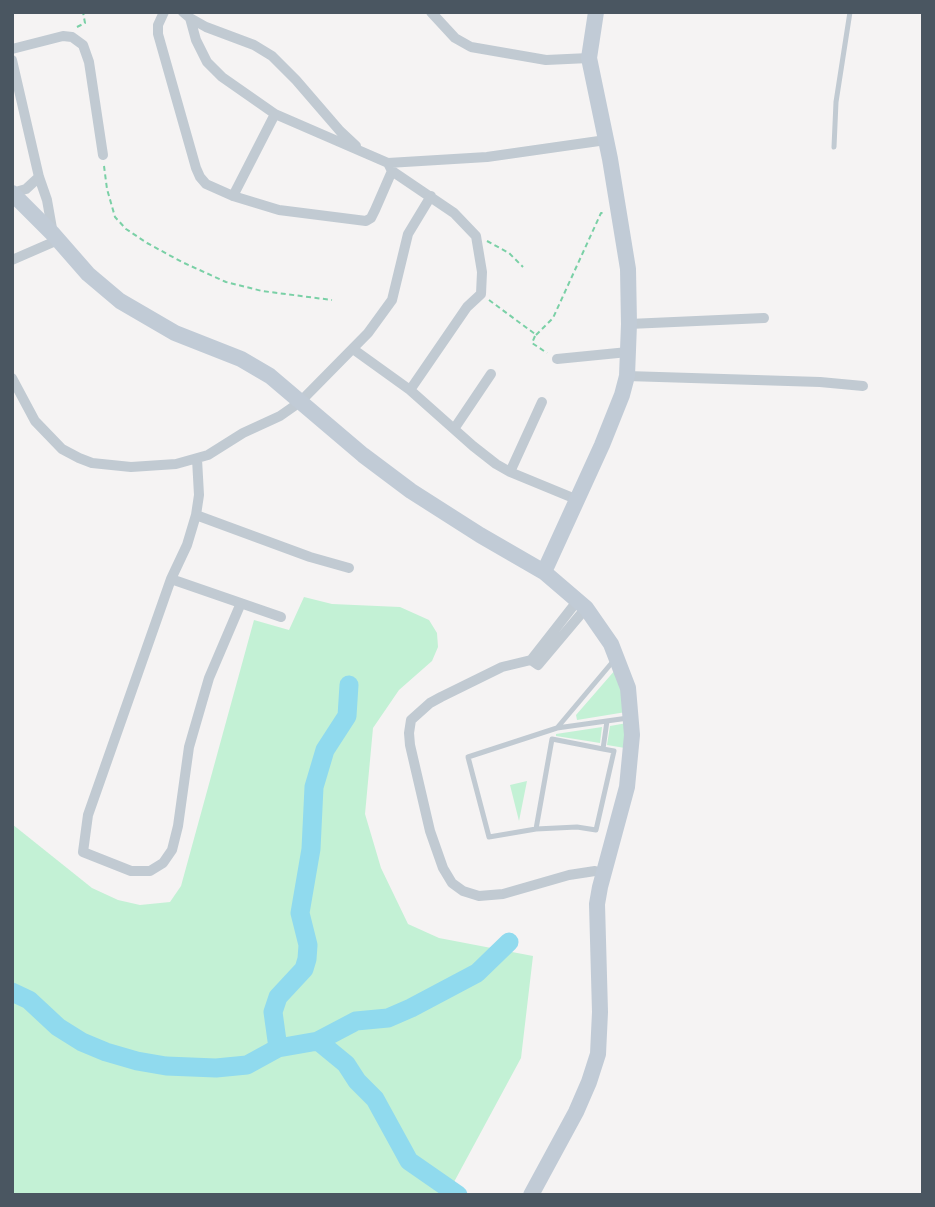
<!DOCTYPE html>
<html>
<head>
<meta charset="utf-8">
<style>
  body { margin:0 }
  #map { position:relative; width:935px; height:1207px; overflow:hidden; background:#f5f3f3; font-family:Montserrat,sans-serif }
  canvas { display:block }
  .frame { position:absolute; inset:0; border:14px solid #4a5661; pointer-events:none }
</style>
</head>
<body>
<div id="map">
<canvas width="935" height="1207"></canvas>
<div class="frame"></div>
</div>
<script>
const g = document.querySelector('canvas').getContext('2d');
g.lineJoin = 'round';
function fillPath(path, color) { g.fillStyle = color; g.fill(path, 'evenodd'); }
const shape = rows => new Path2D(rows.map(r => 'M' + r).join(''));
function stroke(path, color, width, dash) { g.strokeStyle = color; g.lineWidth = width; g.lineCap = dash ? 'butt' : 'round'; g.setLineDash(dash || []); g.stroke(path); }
fillPath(shape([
  [304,597,332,604,400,607,429,620,437,633,438,647,432,661,399,690,373,728,365,814,381,868,408,924,439,938,533,956,521,1058,447,1195,12,1195,12,824,92,888,118,900,140,905,170,902,181,886,254,620,289,630],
  [616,669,626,712,577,720,576,715],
  [627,723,625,748,607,745,610,726],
  [602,727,600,743,556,736,556,734],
  [527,781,519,821,510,785]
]), '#c3f1d5');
stroke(shape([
  [12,992,29,1000,58,1027,82,1042,106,1052,137,1061,166,1066,216,1068,247,1065,278,1048,318,1041,356,1021,388,1018,411,1008,477,973,509,942],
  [318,1041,346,1064,357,1081,375,1099,409,1161,458,1195],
  [278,1048,273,1012,278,997,304,969,307,959,308,945,300,913,311,849,314,787,325,750,347,716,349,685]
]), '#90daee', 19);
stroke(shape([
  [77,27,85,23,83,12],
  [104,166,107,189,115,217,126,229,147,243,182,262,226,282,262,291,332,300],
  [487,241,509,253,523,267],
  [489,300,535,334],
  [536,335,553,318,601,213,604,213],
  [535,336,532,343,547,353]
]), '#7ad0a6', 2, [5, 3.5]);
stroke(shape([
  [834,147,836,102,850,12],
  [557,728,615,659],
  [603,749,614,751,596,830,577,827,536,829,552,739,603,749,607,721],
  [536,829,489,837,468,757,557,728,628,718]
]), '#c1cad2', 5);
stroke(shape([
  [164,12,158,25,158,34,196,168,200,177,206,184,233,196,279,210,366,221,371,218,375,210,392,171],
  [183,12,190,18,196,40,207,62,222,77,275,114,388,163,392,171,454,213,476,236,482,272,481,294,467,307,410,390],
  [431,12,455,38,471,47,546,60,589,58],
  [190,18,206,27,254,45,272,56,296,80,340,131,356,146],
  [12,49,63,36,72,37,83,45,89,62,103,155],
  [12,60,39,177,47,200,53,234],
  [388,163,487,157,606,140],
  [12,193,26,189,39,177],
  [233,196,275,114],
  [12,260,58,240],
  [629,324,764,318],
  [353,349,410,390,473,446,496,464,510,472,578,500],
  [557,359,628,352],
  [627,376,820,382,863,386],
  [12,378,35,421,62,449,79,458,92,463,131,467,176,464,208,455,243,433,280,416,300,402,368,333,392,300,408,234,431,196],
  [454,429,491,374],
  [197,459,199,495,196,515,187,545,171,579,88,815,83,852,131,871,150,871,163,863,172,850,178,826,189,747,209,678,241,603],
  [510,472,542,402],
  [196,515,310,557,349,568],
  [171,579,281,617],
  [531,660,502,667,441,697,430,703,411,720,409,733,410,745,430,831,443,868,452,883,463,891,479,896,503,894,569,875,595,871,603,873],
  [531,660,538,665,586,608],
  [531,660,578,600]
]), '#c1cad2', 10);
stroke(shape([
  [12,193,53,234,88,274,120,301,175,333,241,359,270,376,363,455,411,491,480,535,544,572,586,608,611,644,628,688,632,735,627,787,600,887,597,904,600,1012,598,1054,589,1082,576,1112,531,1195],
  [544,572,602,445,622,395,627,376,629,324,628,269,610,159,589,58,596,12]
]), '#c1cbd6', 16);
</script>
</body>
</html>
